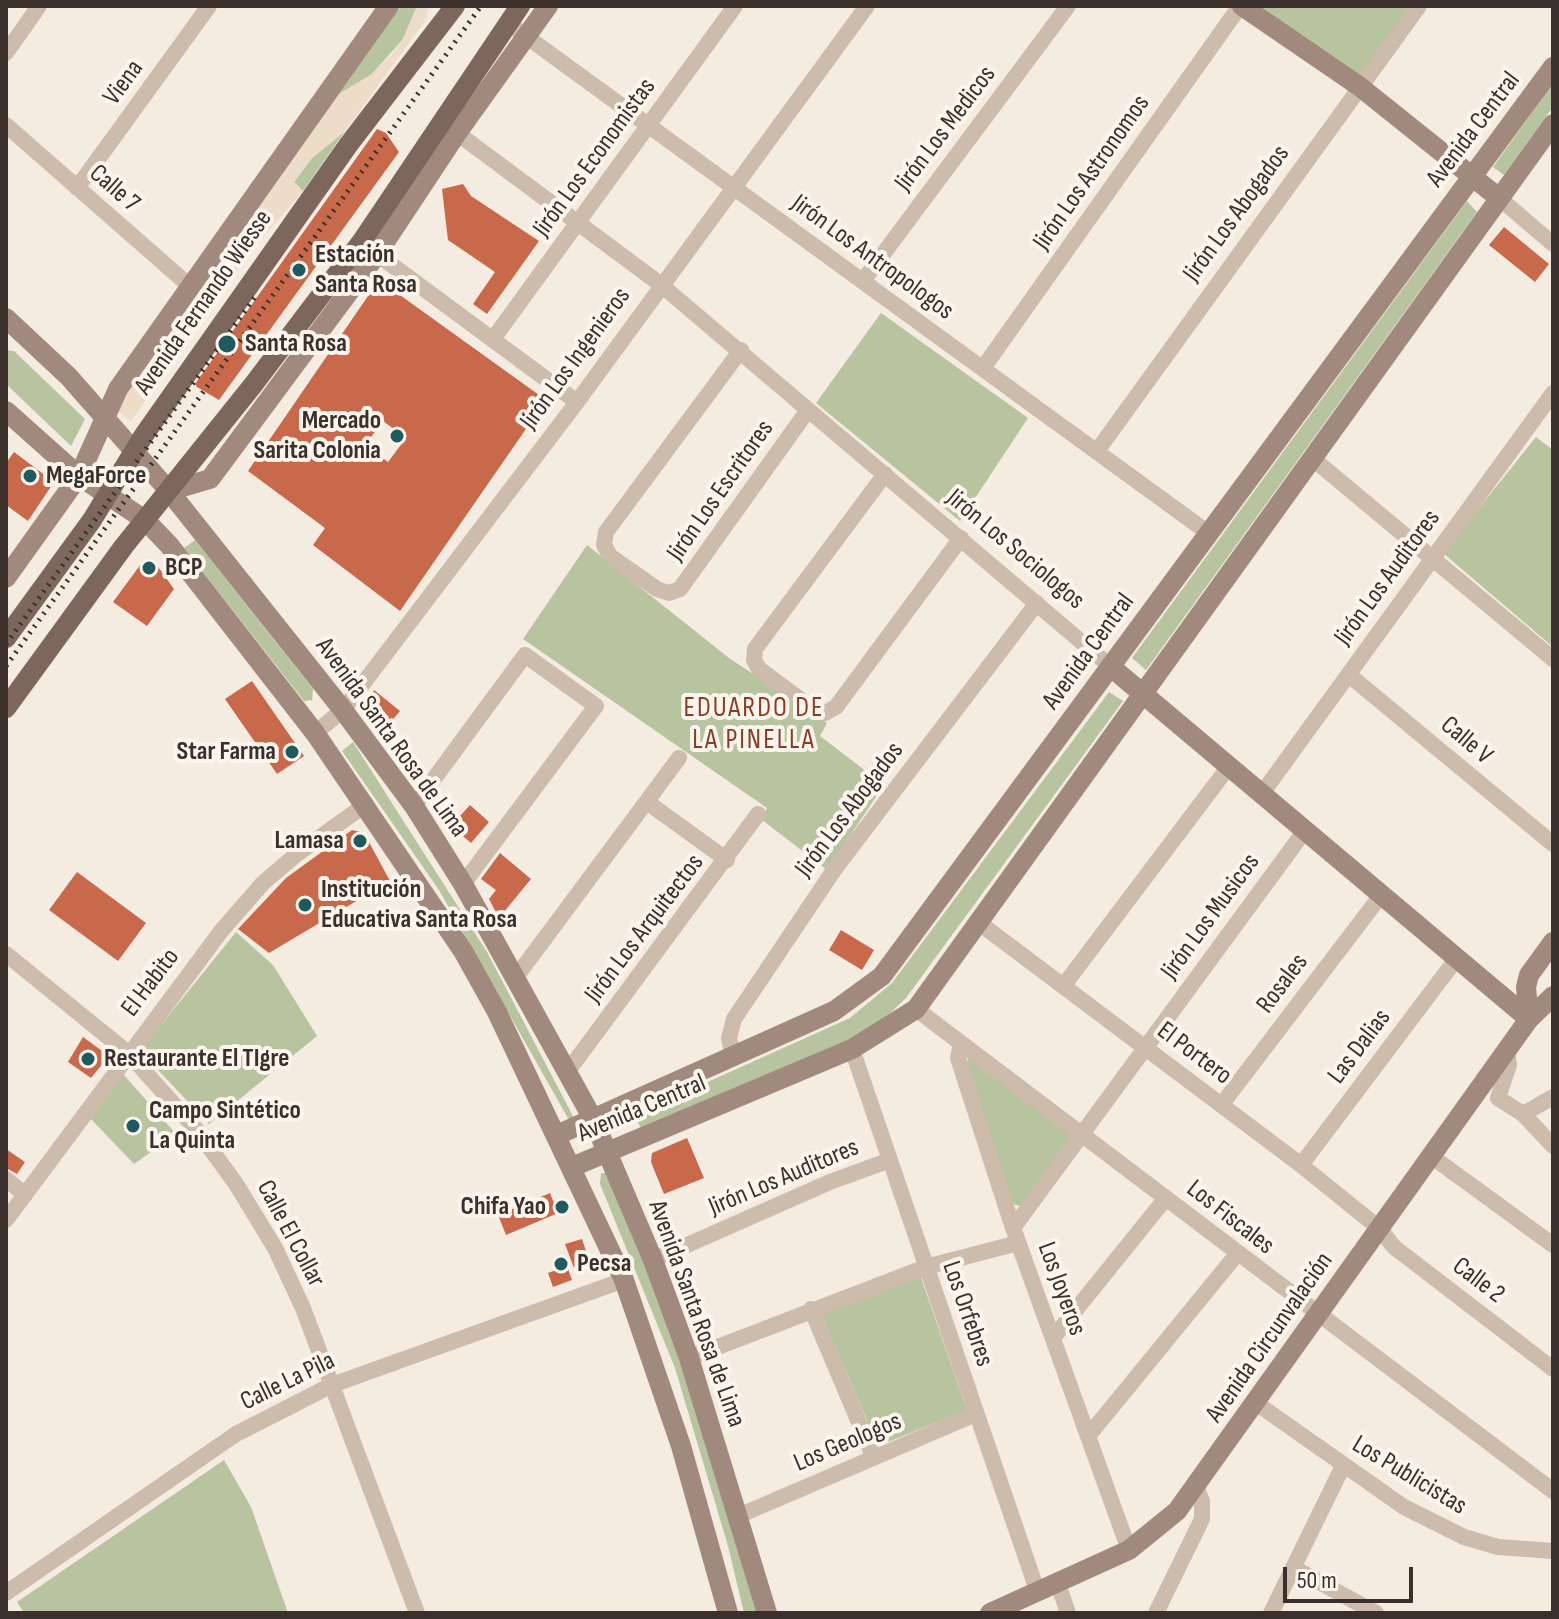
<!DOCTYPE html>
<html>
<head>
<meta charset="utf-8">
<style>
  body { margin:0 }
  #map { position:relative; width:1559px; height:1619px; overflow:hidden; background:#f4ebe1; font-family:"Sofia Sans Condensed",sans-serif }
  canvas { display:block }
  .frame { position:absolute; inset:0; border:8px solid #3b302b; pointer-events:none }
  .scale { position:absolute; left:1283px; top:1567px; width:130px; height:36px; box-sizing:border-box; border:4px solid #3b302b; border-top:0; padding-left:10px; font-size:24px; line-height:28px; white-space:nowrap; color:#3b302b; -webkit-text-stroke:6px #fbf5ee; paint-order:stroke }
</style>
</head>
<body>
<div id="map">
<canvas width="1559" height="1619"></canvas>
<div class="frame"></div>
<div class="scale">50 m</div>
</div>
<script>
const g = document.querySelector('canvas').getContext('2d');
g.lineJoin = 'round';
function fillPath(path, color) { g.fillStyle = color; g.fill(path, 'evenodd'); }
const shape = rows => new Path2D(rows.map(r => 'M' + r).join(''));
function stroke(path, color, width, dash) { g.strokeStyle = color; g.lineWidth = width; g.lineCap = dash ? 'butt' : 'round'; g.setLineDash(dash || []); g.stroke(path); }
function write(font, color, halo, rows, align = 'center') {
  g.font = font + ' "Sofia Sans Condensed",sans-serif'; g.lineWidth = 8; g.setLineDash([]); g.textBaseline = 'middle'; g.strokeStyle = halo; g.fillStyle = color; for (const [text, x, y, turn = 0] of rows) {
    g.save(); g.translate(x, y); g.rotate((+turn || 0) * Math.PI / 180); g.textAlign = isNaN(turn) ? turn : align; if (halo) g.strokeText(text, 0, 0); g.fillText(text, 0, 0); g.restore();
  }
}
fillPath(shape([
  [401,6,417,6,403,39,372,74,339,94],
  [1254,6,1411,6,1361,77],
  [1553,83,1553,107,1504,175,1493,167],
  [345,131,303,191,294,182,311,159],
  [1467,201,1477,212,1146,670,1132,658],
  [881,313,1028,418,960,521,816,403],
  [6,350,14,351,85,419,71,446,6,384],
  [1536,437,1553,450,1553,647,1443,553],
  [195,540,313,689,312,700,304,701,184,548],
  [587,545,729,658,827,723,820,736,884,785,827,870,761,819,767,808,523,639],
  [1109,692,1123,701,906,998,880,1023,845,1044,643,1132,634,1115,850,1018,892,983],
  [353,742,487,952,574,1118,569,1120,439,890,342,751],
  [236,932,273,965,317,1036,209,1124,140,1051],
  [969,1058,1073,1133,1021,1206,1012,1204,967,1061],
  [123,1074,176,1134,134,1164,89,1117],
  [601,1173,607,1173,662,1301,760,1613,744,1613,728,1546,675,1368,600,1184],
  [919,1272,967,1410,878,1446,820,1311],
  [224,1460,251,1507,288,1613,24,1613,17,1602]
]), '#b8c4a0');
fillPath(shape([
  [417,6,429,6,425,21,345,131,311,159,294,182,303,191,247,256,131,421,117,410,120,404,339,94,372,74,393,53,403,39]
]), '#ecdcc8');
fillPath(shape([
  [377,129,386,133,399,152,219,400,197,387,195,384],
  [463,184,471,196,539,241,487,314,473,304,495,272,448,240,442,189],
  [1504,227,1549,264,1535,282,1489,245],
  [379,280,546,400,400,611,313,545,325,528,248,471],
  [383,421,406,438,388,462,365,445],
  [14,452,54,482,28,521,6,505,6,463],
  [149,562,156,564,174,589,147,626,113,602,141,564],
  [252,681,304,756,277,774,225,699],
  [374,690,400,711,381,734,366,707],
  [470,805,489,822,471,843,451,826],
  [352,830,364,833,390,881,269,953,238,929,286,878],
  [500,853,531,879,499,918,489,899,496,890,481,879],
  [77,872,146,923,118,961,49,910],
  [841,930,874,950,862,970,829,950],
  [83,1037,109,1056,91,1078,68,1062],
  [687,1138,704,1178,664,1194,651,1162,652,1153],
  [6,1149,25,1162,17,1174,6,1168],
  [550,1193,558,1213,506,1235,498,1215],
  [582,1239,590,1263,574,1268,565,1244],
  [567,1266,572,1280,553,1287,548,1273]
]), '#c8694b');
stroke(shape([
  [516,29,1207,532],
  [6,53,39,6],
  [6,125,192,288],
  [457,133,660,284,1111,667],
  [77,188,209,6],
  [1499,198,1553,244],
  [377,254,577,402],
  [863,281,1068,6],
  [493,339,735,6],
  [741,350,606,532,604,545,610,556,657,589,669,593,680,589,808,410],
  [983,368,1240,6],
  [1097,451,1419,6],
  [1312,458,1553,659],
  [885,474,755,649,754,660,759,669,813,709,825,713,836,707,961,538],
  [1349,675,1553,844],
  [315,733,343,710,577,402,867,6],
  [1263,792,1553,393],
  [647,802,727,860],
  [414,806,525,655,596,706,463,884],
  [978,922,1301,1165,1379,1228,1394,1247,1553,1369],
  [6,954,128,1053,196,1129,236,1184,275,1248,303,1308,417,1613],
  [516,977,679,758],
  [1064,985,1230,765],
  [916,1009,1553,1491],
  [961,1043,958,1058,1013,1228,1129,1550],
  [852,1049,1038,1593],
  [1507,1052,1509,1065,1498,1098,1523,1114,1553,1146],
  [733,1058,729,1038,734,1019,834,870,1037,603],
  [568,1071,758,814],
  [1222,1104,1382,894],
  [1523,1114,1553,1097],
  [1431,1156,1553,1245],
  [1301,1165,1457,958],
  [6,1179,25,1195],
  [6,1220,222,930,263,883,297,854,366,804],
  [1013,1228,1306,829],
  [653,1260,830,1182,890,1160],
  [811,1309,874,1458],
  [1053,1338,1166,1198],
  [689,1358,926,1267,1018,1243],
  [1256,1403,1404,1507,1464,1537,1498,1547,1553,1551],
  [1089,1435,1237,1254],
  [738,1516,976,1414],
  [1294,1568,1376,1613],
  [1058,1584,1068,1613],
  [6,1593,236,1434,332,1385,624,1280],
  [1156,1613,1202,1519,1202,1501,1196,1487],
  [1271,1613,1343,1466]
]), '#cdbbac', 16);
stroke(shape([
  [1242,6,1359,86,1499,198],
  [6,318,69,377,169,491,343,710,414,806,463,884,593,1119,653,1260,689,1358,767,1613],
  [6,411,79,476,145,520,169,545,315,733,463,951,497,1012,624,1280,681,1446,728,1613],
  [169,491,210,479,377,254,457,133,548,6],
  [6,578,79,476,118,389,389,6],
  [1111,667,1529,1019],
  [1529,1019,1526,987,1529,975,1553,942],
  [557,1135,834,1011,882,976,1553,67],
  [572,1167,852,1049,916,1009,1553,124],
  [990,1613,1129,1550,1177,1511,1529,1019,1553,996]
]), '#a18a7d', 20);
stroke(shape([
  [6,638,92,520,144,435,349,144,455,6],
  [6,708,124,546,253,385,362,241,520,6]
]), '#7d675c', 20);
stroke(shape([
  [6,644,257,294],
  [6,666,481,6]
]), '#3b302b', 5, [2, 6]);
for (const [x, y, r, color] of [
  [299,270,8,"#1f5a5e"],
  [227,344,10,"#1f5a5e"],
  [397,436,8,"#1f5a5e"],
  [30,476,8,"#1f5a5e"],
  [149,568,8,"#1f5a5e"],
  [292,752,8,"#1f5a5e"],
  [360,841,8,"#1f5a5e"],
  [305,905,8,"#1f5a5e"],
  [88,1059,8,"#1f5a5e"],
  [133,1126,8,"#1f5a5e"],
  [562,1207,8,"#1f5a5e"],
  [561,1264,8,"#1f5a5e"]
]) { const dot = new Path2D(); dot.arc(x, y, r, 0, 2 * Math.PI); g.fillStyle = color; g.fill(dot); stroke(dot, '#fbf5ee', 3); }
write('26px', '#3b302b', '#fbf5ee', [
  ["Viena",124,83,-54],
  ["Jirón Los Medicos",946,129,-53],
  ["Avenida Central",1474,130,-53],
  ["Jirón Los Economistas",595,158,-54],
  ["Jirón Los Astronomos",1092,173,-55],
  ["Calle 7",114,189,41],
  ["Jirón Los Abogados",1237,214,-54],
  ["Jirón Los Antropologos",872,258,36],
  ["Avenida Fernando Wiesse",204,303,-55],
  ["Jirón Los Ingenieros",576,359,-54],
  ["Jirón Los Escritores",721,491,-55],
  ["Jirón Los Sociologos",1015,550,40],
  ["Jirón Los Auditores",1388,578,-54],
  ["Avenida Central",1089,652,-54],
  ["Avenida Santa Rosa de Lima",391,738,54],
  ["Calle V",1466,741,40],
  ["Jirón Los Abogados",850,810,-53],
  ["Jirón Los Musicos",1211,917,-54],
  ["Jirón Los Arquitectos",645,929,-53],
  ["El Habito",151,983,-53],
  ["Rosales",1283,984,-53],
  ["Las Dalias",1360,1047,-53],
  ["El Portero",1194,1054,37],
  ["Avenida Central",642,1109,-23],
  ["Jirón Los Auditores",784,1178,-23],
  ["Los Fiscales",1230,1218,38],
  ["Calle El Collar",290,1234,62],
  ["Calle 2",1478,1281,37],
  ["Los Joyeros",1061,1289,70],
  ["Avenida Santa Rosa de Lima",696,1314,70],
  ["Los Orfebres",967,1314,71],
  ["Avenida Circunvalación",1270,1338,-55],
  ["Calle La Pila",288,1382,-26],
  ["Los Geologos",848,1443,-23],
  ["Los Publicistas",1409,1476,31]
]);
write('bold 26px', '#3b302b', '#fbf5ee', [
  ["Estación",315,255],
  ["Santa Rosa",315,285],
  ["Santa Rosa",245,344],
  ["Mercado",381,421,"right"],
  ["Sarita Colonia",381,451,"right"],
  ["MegaForce",46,476],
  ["BCP",165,568],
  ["Star Farma",276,752,"right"],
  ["Lamasa",344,841,"right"],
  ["Institución",321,890],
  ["Educativa Santa Rosa",321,920],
  ["Restaurante El TIgre",104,1059],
  ["Campo Sintético",149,1111],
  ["La Quinta",149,1141],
  ["Chifa Yao",546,1207,"right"],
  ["Pecsa",577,1264]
], 'left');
g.letterSpacing = '2px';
write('28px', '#8c3b22', '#fbf5ee', [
  ["EDUARDO DE",754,709],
  ["LA PINELLA",754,741]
]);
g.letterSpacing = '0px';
</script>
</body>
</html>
